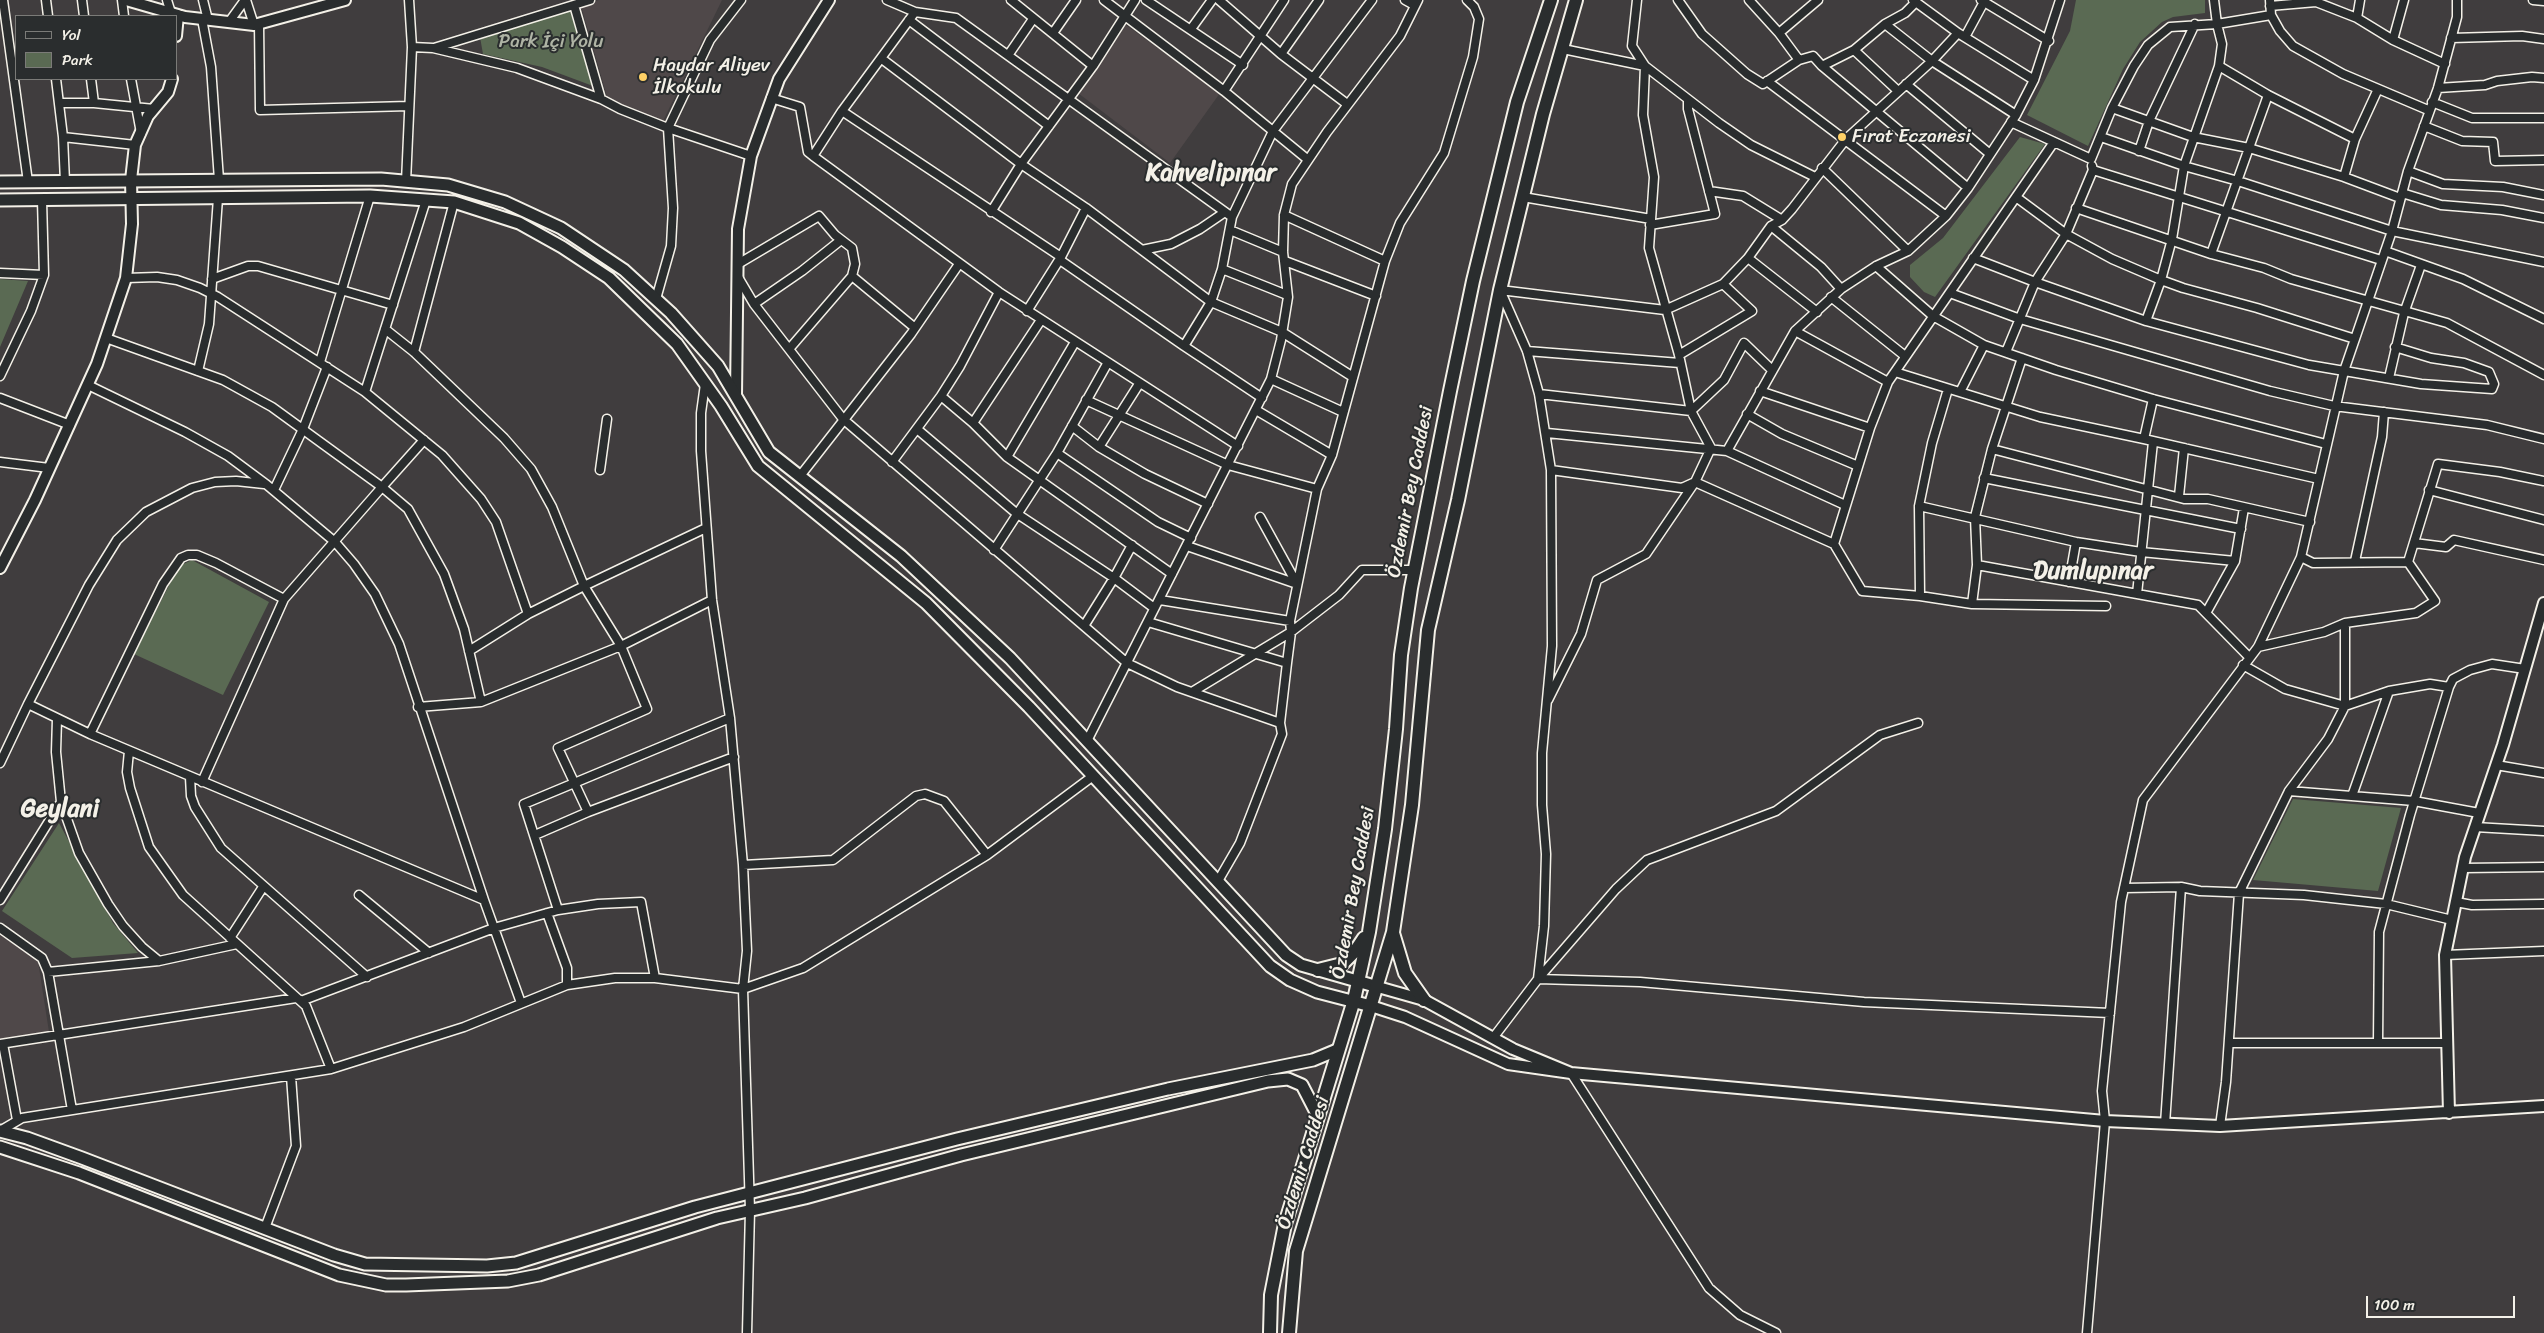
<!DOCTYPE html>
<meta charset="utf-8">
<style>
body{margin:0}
#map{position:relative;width:2544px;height:1333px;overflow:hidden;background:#403d3e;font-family:Sriracha,sans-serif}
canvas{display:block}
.legend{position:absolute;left:15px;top:15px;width:162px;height:65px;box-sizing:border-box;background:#2a2d2e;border:1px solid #7b7b78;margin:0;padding:6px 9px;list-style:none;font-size:15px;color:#f4f1e8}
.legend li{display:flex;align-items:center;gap:10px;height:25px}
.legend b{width:25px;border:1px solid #7b7b78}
.scale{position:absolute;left:2366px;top:1296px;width:149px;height:22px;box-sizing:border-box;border:2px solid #f4f1e8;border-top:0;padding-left:6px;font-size:15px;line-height:18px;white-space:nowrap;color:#f4f1e8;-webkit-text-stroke:4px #2a2d2e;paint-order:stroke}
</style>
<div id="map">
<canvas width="2544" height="1333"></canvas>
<ul class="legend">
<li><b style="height:6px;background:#2a2d2e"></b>Yol</li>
<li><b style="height:14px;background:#5a6a53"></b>Park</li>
</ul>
<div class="scale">100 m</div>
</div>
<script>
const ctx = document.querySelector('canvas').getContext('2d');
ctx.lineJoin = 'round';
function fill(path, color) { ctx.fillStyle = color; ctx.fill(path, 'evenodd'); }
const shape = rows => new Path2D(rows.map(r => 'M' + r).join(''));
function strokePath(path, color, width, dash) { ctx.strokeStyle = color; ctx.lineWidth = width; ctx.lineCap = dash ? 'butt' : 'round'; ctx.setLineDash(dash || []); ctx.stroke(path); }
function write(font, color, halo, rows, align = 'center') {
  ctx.font = font + ' Sriracha,sans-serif'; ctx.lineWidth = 4; ctx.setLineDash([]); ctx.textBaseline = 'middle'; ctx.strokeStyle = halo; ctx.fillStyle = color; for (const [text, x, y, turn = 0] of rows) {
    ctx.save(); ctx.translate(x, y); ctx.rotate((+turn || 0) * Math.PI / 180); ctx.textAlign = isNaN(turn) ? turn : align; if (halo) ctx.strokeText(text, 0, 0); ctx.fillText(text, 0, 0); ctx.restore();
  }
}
fill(shape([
 [599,0,722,0,663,121,608,100,581,6],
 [1126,25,1220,93,1170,163,1078,93],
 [0,935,38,961,49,1032,0,1040]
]), '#4f4849');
fill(shape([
 [2076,0,2205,0,2205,13,2173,17,2162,22,2140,42,2123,69,2088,146,2027,115,2070,31],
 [569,8,593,86,542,67,483,54,480,37],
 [2020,137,2045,144,1935,297,1924,292,1910,277,1910,265,1943,238],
 [0,279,28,281,0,347],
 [192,560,269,602,223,695,134,654,179,566],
 [2293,799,2401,808,2378,891,2253,880],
 [59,823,113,923,138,953,72,958,2,911]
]), '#5a6a53');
const minor = shape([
 [3,0,28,182],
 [46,0,48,16],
 [82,0,84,16],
 [122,0,124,16],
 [167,0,171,13],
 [203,0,208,20],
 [246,0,254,25],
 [887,0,915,12,956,18,1232,217],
 [1011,0,1093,66],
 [1104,0,1224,91,1307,159],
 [1146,0,1243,65],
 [1219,0,1281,54,1347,104],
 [1405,0,1414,5],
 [1637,0,1632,46,1645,66,1643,115,1654,177,1649,248,1679,355,1691,411,1711,448],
 [1678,0,1702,34,1747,74,1763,84,1799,60,1813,56,1822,66,1854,50,1885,24,1905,13,1916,2],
 [1749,0,1779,33,1799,60],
 [1913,0,1958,33,2034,80],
 [1981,0,2049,41],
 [2270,0,2271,15,2280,31,2293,46,2343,74,2428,110],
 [2533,0,2544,1],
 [574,5,601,99],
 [2270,6,2316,2,2357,18,2393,40,2445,64],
 [915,12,842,111,1061,257],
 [2357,18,2360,0],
 [202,19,211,67,219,180],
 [909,20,1049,126],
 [229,22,245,0],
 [259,23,260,110,409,106],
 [1885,24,1932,61,2016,115],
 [1191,29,1212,0],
 [1053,33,1076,0],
 [1779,33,1818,0],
 [1965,37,1985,0],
 [2451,38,2522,36,2544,39],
 [2393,40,2404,0],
 [412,47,433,48,517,68,601,99,620,109,668,128,751,156],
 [434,48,590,0],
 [1563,49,1645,66,1719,123,1751,145,1815,177],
 [1854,50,1898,91],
 [1009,54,1033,19],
 [1281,54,1319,0],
 [882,59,1021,164,991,212],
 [1822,66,1968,188],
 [2219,66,2268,95,2355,139,2378,89],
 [56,79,63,137,65,182],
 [91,79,94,103],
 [131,79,141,133],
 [1767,81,1946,216],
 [1906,84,1990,154],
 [2438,88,2485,85,2497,81,2532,77,2544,78],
 [1224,91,1284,0],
 [771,98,800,107,808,152,813,156,999,292,1238,446],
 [2432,102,2472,118,2544,118],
 [59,103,94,103,154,109],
 [2112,108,2193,137,2249,148,2344,177,2400,198],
 [2011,122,2091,159,2112,108,2134,66,2148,45,2170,27,2217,24,2271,15],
 [2424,126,2462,141,2493,142,2495,161,2544,160],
 [63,137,135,145],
 [2101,137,2184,166,2238,181,2392,231,2544,262],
 [2139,151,2149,121,2195,24],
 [813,156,842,111],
 [1822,168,1908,251],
 [2093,170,2381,260],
 [2408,171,2443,184,2503,187,2544,195],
 [2344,177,2355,139],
 [406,182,412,47,409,0],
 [1709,191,1743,196,1782,220],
 [2402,193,2441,205,2502,210,2544,218],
 [1523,197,1651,219],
 [2016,197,2066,234,2112,259,2161,280,2183,288,2257,308,2355,339],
 [426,200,365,392,442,455,481,499,496,522,528,614,584,586,621,646,647,709,558,748,588,812],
 [1086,208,1211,302,1282,332,1353,377],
 [2076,208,2211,254,2264,268,2291,279,2447,323,2544,375],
 [1284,215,1385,261],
 [1650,225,1715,214,1688,109,1688,100],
 [1771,226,1821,267,1841,289],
 [1230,230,1283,252],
 [1142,250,1171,244,1200,229,1225,212],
 [2385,251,2463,279,2544,319],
 [2211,254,2268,95],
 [1748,258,1817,312],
 [1973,258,2035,282,2146,321,2309,365,2421,384,2492,389,2494,384,2489,372,2464,363,2431,358,2395,347],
 [1060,260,1184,346],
 [1285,261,1376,296],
 [738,264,819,216,835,235,852,248,855,264,852,276,790,348],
 [1876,266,1933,316,1984,345,2056,370,2153,399,2326,444],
 [1222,269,1287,295],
 [0,273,44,275],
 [852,276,915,328],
 [738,277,754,304,843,419,1127,663,1177,687,1280,723,1282,734,1240,843,1218,881],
 [126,278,157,277,177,280,200,288,218,297,365,392],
 [212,279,248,266,258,266,393,305],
 [1500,290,1665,310,1723,284,1748,258,1771,226,1782,220,1792,209,1846,139,1932,61,1958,33],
 [1501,292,1527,351,1539,394,1551,470,1552,646,1542,753,1542,805,1546,854,1544,926,1538,979,1640,982,1864,1002,2110,1013],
 [1950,293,2020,319,2270,391,2334,406,2487,425,2544,439],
 [1831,297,1905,356],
 [656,299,671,246,673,208,668,128,710,40,741,0],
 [754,304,802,271,841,240],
 [1027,311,1061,257,1086,208,1021,164,1093,66,1135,0],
 [2146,321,2161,280,2172,239,2184,166,2219,66,2222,44,2217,24,2214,0],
 [385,329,414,352,504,438,531,469,552,507,584,586,706,528],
 [1795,331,1888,382],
 [106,338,223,380,272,407,382,487,284,599,202,782],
 [1527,351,1680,363],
 [414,352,454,202],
 [2006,352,2035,282,2066,234,2093,170,2092,166],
 [1679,355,1752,311,1723,284],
 [2022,358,1992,449,1975,517,1977,565,2198,605,2249,657],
 [320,362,370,196],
 [198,371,209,324,218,198],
 [1895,372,2040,417,2144,439,2319,479],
 [0,376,31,311,44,275,42,200],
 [2389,378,2404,313,2421,265],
 [1271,379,1343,412],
 [88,385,185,432,228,456,267,485,335,542,354,564,375,594,399,644,484,900],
 [1760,391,1870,428],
 [1960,392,1984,345],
 [1539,394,1691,411,1724,380,1744,343,1772,370],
 [941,396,973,423,1007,457,1172,574],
 [0,398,70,425],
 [1262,398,1184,346,1211,302,1222,269,1232,217,1273,131,1372,0],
 [1086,400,1228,465,1317,489],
 [1256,410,1332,455],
 [1747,414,1782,434,1858,466],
 [973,423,1041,320],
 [1072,426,1099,447,1145,474,1208,504],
 [917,429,1016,513,1114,578,1154,608],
 [1547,433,1727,451,1845,505],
 [2144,439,2153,399],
 [424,440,382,487,408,509,444,574,464,629,481,702],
 [1099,447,1139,384],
 [1711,448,1695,482,1834,544,1870,428,1888,382,2054,142],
 [1992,449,2184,499,2208,499,2310,522],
 [1727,451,1795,331,1841,289,1876,266,1908,251,1946,216,1968,188,2016,115,2034,80,2060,0],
 [1057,453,1158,522,1191,538],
 [1007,457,1075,342],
 [0,462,49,468],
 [892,462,941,396,960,366,999,292],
 [600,470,607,419],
 [1551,470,1682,488,1693,483],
 [800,476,911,334,959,264],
 [1984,478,2241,529],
 [274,490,303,429,327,367],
 [2429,490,2544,520],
 [2179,496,2184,448],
 [1919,506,2076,542,2141,552,2235,561],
 [1260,517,1297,584],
 [2414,543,2446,547,2454,540,2544,560],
 [1834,544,1862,591,1920,596,1972,604,1977,565],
 [1187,546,1297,584],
 [994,550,1057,453,1107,364],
 [2301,557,2313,563,2408,562],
 [2355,561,2382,437,2384,412],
 [2408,562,2438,464,2500,472,2544,481],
 [2069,582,2076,542],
 [2137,594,2153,442],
 [1920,596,1919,506,1932,443,1948,389],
 [1160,600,1290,621],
 [1972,604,2106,606],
 [2206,613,2235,561,2244,508],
 [1148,622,1287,663,1280,723],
 [1084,626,1114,578,1132,545],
 [2258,647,2324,632,2345,623,2416,613,2435,601,2408,562],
 [469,651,528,614],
 [1287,663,1291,632,1290,621,1317,489,1332,455,1385,261,1400,223,1444,153,1473,57,1479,19,1474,7,1467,0],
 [2243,665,2285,689,2345,706,2389,691,2430,684,2449,687,2453,679,2470,670,2492,664,2525,669],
 [1192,692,1291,632,1339,595,1362,570,1414,570],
 [1548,700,1581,634,1597,580,1646,554,1695,482],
 [28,704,90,734,484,900,521,1003],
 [418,707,481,702,621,646,712,600],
 [57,719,56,752,61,802,79,853,108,904,123,926,142,947,159,961],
 [90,734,163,584,181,558,188,555,197,555,216,563,284,599],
 [1087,741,1271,379,1281,340,1288,297,1283,252,1284,215,1292,184,1327,132,1400,36,1418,0],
 [129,751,127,772,130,788,149,847,183,895,306,1006,331,1069],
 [0,763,28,704,89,585,117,540,146,512,192,488,215,482,236,481,264,484],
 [2496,765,2544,773],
 [190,777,191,796,195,807,221,848,367,977],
 [2289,791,2328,739,2345,706,2345,623],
 [2352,796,2389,691],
 [2475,827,2544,831],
 [535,835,588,812,734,757],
 [743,865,833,860,916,796,925,794,944,801,987,855],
 [2463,868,2544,867],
 [2124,888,2181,887,2200,891,2304,895,2386,904,2452,920],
 [359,895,429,953],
 [0,900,61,802],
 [2456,902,2472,905,2544,904],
 [558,910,524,804,730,718],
 [547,913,567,968,567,985],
 [0,928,42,958,48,972,159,961,237,944],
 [230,938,263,887],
 [2445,955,2544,951],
 [48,972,72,1110],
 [301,1001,494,928,558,910,598,904,641,902,655,978],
 [1493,1038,1538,979,1616,889,1647,860,1776,811,1880,735,1918,723],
 [2229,1043,2447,1043],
 [2378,1043,2379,932,2410,815,2449,687],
 [0,1044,296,998],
 [3,1044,17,1120],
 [1571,1073,1709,1288,1740,1315,1776,1333],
 [2165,1124,2181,887],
 [2220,1126,2226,1082,2239,893,2289,791,2414,801,2479,813],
 [0,1131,22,1118,331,1069,464,1027,567,985,615,978,655,978,743,989,747,951,743,865,730,718,712,600,701,451,701,413,705,384],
 [265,1228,296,1146,291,1076],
 [747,1333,750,1210,743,989,803,968,987,855,1093,776],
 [2087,1333,2105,1121,2102,1091,2121,902,2143,800,2258,647,2301,557,2344,371,2392,231,2408,171,2438,88,2457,17,2457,0]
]);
const tertiary = shape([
 [126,0,185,17,254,25,345,0],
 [176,36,178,15],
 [736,395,738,229,751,156,779,79,829,0],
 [0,568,35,500,97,364,126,278,132,224,131,180,135,145,148,116,168,92,172,79],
 [1371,1006,1405,1017,1508,1064,1571,1073,1513,1049,1424,1000,1378,987],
 [1571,1073,2105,1121,2220,1126,2544,1106],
 [2449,1113,2445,955,2465,857,2503,745,2544,603]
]);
const secondary = shape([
 [0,182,381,179,448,185,505,202,561,228,624,270,671,313,718,366,769,452,901,556,1010,658,1286,955,1301,965,1378,987],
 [0,200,370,196,454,202,519,223,562,247,609,278,677,344,721,406,758,466,926,603,1029,707,1270,966,1290,980,1317,992,1371,1006],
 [0,1131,27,1138,82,1158,334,1255,365,1264,487,1266,516,1263,695,1207,957,1139,1168,1089,1313,1060,1337,1050],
 [0,1147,79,1173,339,1275,386,1285,406,1285,508,1281,539,1275,717,1218,805,1198,961,1155,1268,1081,1288,1079,1302,1085,1317,1114]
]);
const primary = shape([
 [1393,933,1405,973,1424,1000],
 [1318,970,1342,964,1356,950,1364,938],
 [1270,1333,1271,1295,1285,1224,1354,1000,1369,932,1385,829,1396,729,1401,655,1411,588,1450,391,1473,281,1517,102,1551,0],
 [1289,1333,1296,1251,1393,932,1412,805,1428,630,1458,500,1500,290,1543,114,1576,0]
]);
strokePath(minor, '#f4f1e8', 11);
strokePath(tertiary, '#f4f1e8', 14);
strokePath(secondary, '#f4f1e8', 15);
strokePath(primary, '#f4f1e8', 16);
strokePath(minor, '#2a2d2e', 8);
strokePath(tertiary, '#2a2d2e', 10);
strokePath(secondary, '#2a2d2e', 11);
strokePath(primary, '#2a2d2e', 12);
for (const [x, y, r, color] of [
 [643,77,5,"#ffd166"],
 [1842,137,5,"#ffd166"]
]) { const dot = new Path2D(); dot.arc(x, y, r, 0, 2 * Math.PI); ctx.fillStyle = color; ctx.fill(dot); strokePath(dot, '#2a2d2e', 2); }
write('19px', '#afb4a5', '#2a2d2e', [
 ["Park İçi Yolu",551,42]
]);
write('19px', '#f4f1e8', '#2a2d2e', [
 ["Haydar Aliyev",653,66],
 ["İlkokulu",653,88],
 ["Fırat Eczanesi",1852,137]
], 'left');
write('19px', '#f4f1e8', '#2a2d2e', [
 ["Özdemir Bey Caddesi",1411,492,-79],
 ["Özdemir Bey Caddesi",1354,893,-80],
 ["Özdemir Caddesi",1304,1163,-73]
]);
write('bold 24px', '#f4f1e8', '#2a2d2e', [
 ["Kahvelipınar",1211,174],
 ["Dumlupınar",2093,572],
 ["Geylani",60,810]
]);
</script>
